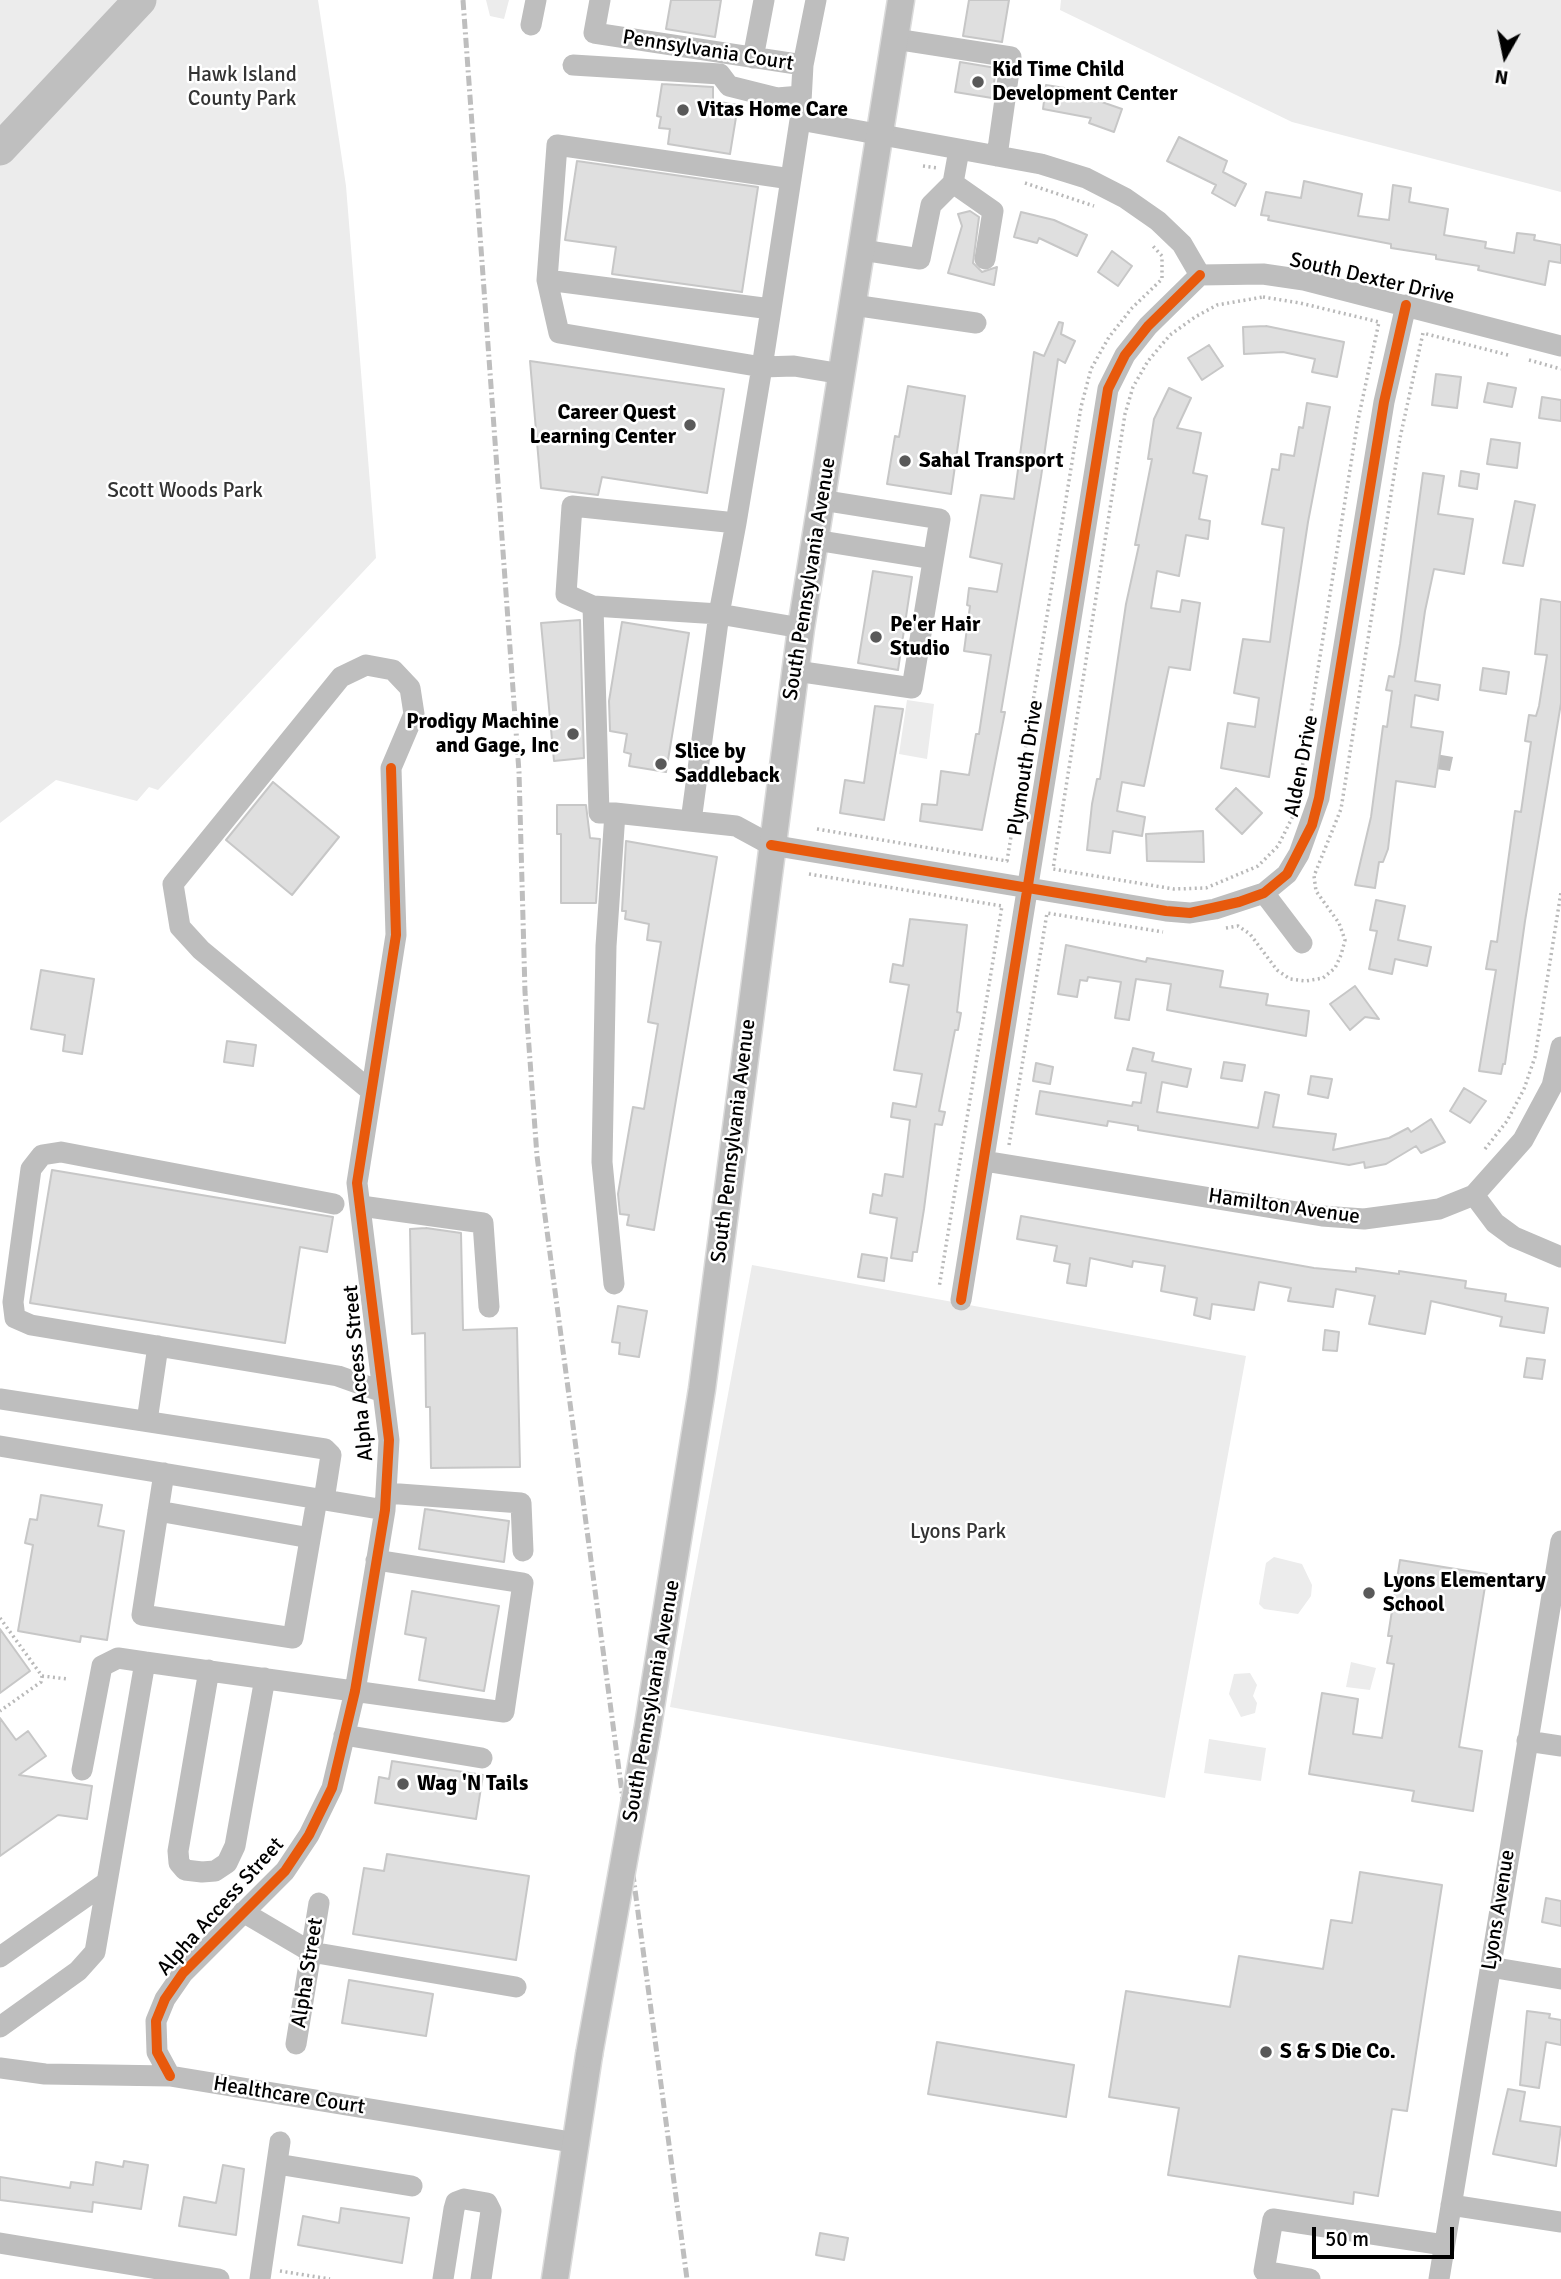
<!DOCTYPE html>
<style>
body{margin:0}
#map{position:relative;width:1561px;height:2279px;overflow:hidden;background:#fff;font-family:Signika,sans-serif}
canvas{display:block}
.north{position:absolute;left:1470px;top:21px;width:70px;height:70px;-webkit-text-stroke:5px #fff;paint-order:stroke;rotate:189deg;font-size:19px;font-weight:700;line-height:28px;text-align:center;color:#000}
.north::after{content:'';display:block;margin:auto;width:24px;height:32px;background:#000;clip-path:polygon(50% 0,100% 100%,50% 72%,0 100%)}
.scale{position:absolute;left:1312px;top:2227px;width:142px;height:32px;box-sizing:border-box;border:4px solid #000;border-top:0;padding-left:9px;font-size:21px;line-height:24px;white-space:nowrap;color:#000;-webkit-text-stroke:5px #fff;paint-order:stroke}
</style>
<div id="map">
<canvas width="1561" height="2279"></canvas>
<div class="north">N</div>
<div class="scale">50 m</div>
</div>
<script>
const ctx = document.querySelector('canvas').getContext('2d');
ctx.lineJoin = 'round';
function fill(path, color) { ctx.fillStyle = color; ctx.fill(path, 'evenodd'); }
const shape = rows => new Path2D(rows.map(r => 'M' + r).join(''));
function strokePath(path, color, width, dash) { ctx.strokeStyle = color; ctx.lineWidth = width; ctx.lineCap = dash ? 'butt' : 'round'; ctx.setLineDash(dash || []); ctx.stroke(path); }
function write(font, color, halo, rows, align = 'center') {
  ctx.font = font + ' Signika,sans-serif'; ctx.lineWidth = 5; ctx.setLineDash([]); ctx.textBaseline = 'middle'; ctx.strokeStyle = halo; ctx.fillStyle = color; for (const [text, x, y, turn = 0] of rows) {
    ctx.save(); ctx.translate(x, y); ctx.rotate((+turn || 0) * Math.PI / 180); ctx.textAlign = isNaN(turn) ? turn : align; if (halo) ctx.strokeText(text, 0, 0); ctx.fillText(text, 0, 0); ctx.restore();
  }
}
fill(shape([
 [0,0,318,0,346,186,376,558,158,790,149,787,137,801,56,780,0,823],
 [486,0,509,0,504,19,490,16],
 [1061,0,1561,0,1561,192,1292,122,1060,10],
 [907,700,934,704,927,759,899,754],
 [752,1265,1246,1356,1165,1798,670,1707],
 [1274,1557,1302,1564,1312,1585,1311,1596,1298,1614,1264,1609,1259,1604,1266,1563],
 [1351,1662,1376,1668,1370,1690,1346,1687],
 [1250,1673,1257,1685,1253,1696,1257,1703,1255,1713,1241,1717,1229,1694,1234,1674],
 [1209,1739,1266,1748,1261,1781,1204,1773]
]), '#ececec');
fill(shape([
 [1424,752,1453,757,1450,771,1422,767]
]), '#bfbfbf');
strokePath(shape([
 [0,149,140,0]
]), '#bfbfbf', 33);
const building = shape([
 [671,0,721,0,715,37,666,29,671,0],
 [969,0,1009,0,1002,42,963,36,969,0],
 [960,62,996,68,992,98,955,92,960,62],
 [662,84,713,87,713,101,738,105,730,154,668,144,670,129,659,128,661,117,657,116,662,84],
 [1046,85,1089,92,1096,95,1096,100,1122,109,1114,132,1089,123,1091,118,1043,109,1046,85],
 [1179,137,1227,161,1223,172,1246,184,1235,206,1212,193,1216,185,1167,161,1179,137],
 [577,161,758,187,742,292,612,274,616,247,565,240,577,161],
 [1304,181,1362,194,1358,216,1389,220,1393,185,1411,188,1409,202,1448,209,1444,235,1486,242,1485,248,1514,253,1517,233,1535,235,1534,240,1561,245,1561,263,1549,261,1545,285,1478,270,1479,266,1436,259,1436,255,1391,248,1391,244,1268,220,1269,216,1261,215,1266,192,1301,198,1304,181],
 [970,211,979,217,973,263,982,272,997,267,994,285,948,273,962,226,958,214,970,211],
 [1021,212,1054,220,1087,235,1077,256,1039,238,1037,243,1014,237,1021,212],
 [1112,251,1132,266,1118,286,1098,272,1112,251],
 [1059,322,1063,323,1061,334,1075,341,1065,363,1058,359,1041,477,1001,712,1005,712,982,830,920,821,922,804,937,805,941,771,969,775,976,734,979,734,991,655,964,651,970,606,967,605,969,588,997,592,1002,564,970,557,981,495,1014,499,1034,352,1044,356,1059,322],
 [1266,326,1344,342,1337,377,1312,372,1315,359,1283,352,1244,354,1243,327,1266,326],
 [1209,345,1223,366,1202,380,1188,358,1209,345],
 [530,361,724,389,707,493,602,477,598,495,541,488,530,361],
 [1436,374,1461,377,1457,408,1432,405,1436,374],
 [1488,383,1516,388,1512,407,1484,402,1488,383],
 [908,386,965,396,951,494,887,484,895,436,899,437,908,386],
 [1169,388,1191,398,1177,428,1201,433,1193,473,1207,476,1199,519,1210,521,1208,539,1186,535,1179,576,1157,571,1151,608,1180,612,1182,600,1200,603,1190,670,1169,667,1144,786,1122,782,1117,811,1145,817,1142,836,1113,831,1110,853,1087,850,1092,804,1097,779,1100,779,1126,604,1139,545,1135,545,1152,459,1148,459,1154,419,1169,388],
 [1542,397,1561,400,1561,421,1539,418,1542,397],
 [1307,403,1330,407,1308,522,1269,777,1221,768,1228,723,1255,727,1259,698,1234,693,1243,639,1270,642,1284,528,1262,524,1272,469,1279,470,1281,454,1294,456,1299,427,1303,428,1307,403],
 [1491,439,1520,443,1517,468,1487,464,1491,439],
 [1461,471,1479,474,1477,489,1459,486,1461,471],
 [1423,473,1444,476,1438,514,1473,519,1464,574,1434,569,1425,611,1415,681,1440,685,1438,700,1415,695,1411,727,1443,732,1435,787,1396,781,1388,849,1383,862,1379,862,1375,888,1355,885,1371,817,1383,726,1387,727,1392,691,1386,690,1389,676,1394,677,1400,644,1423,473],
 [1515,501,1535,505,1523,566,1503,563,1515,501],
 [873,571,912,577,898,670,858,663,873,571],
 [1541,599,1561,602,1561,703,1525,921,1505,1064,1503,1064,1501,1074,1479,1071,1496,970,1486,969,1491,941,1497,942,1515,811,1521,812,1531,742,1525,741,1529,715,1536,716,1539,706,1547,655,1535,654,1541,599],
 [580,620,584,758,554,761,541,623,580,620],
 [622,622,689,633,666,772,629,766,631,754,624,752,627,734,610,731,609,701,622,622],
 [1483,668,1509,672,1506,694,1480,690,1483,668],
 [875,706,903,709,884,820,840,813,845,780,864,783,875,706],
 [273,782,339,837,292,895,226,840,273,782],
 [1236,788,1262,813,1242,834,1216,809,1236,788],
 [557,805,586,805,590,838,600,839,596,903,561,903,561,834,557,834,557,805],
 [1203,831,1204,862,1147,861,1146,834,1203,831],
 [626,841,717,857,654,1230,627,1225,629,1215,620,1214,618,1194,633,1107,644,1109,658,1024,648,1022,661,942,647,940,649,924,625,919,626,911,622,911,626,841],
 [1376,900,1405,906,1398,940,1431,947,1427,966,1395,959,1392,974,1369,969,1377,931,1370,930,1376,900],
 [910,919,967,925,957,1012,961,1013,958,1030,955,1030,939,1111,945,1112,942,1125,935,1124,924,1209,917,1252,913,1252,912,1261,891,1258,897,1218,870,1213,873,1194,882,1196,885,1174,903,1177,910,1120,891,1117,893,1103,916,1107,922,1074,894,1070,909,985,890,982,893,964,903,966,910,919],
 [1066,945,1146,962,1147,958,1223,971,1220,987,1268,994,1266,1005,1309,1011,1306,1036,1167,1010,1171,984,1136,979,1129,1020,1115,1018,1121,982,1088,977,1087,981,1080,980,1077,997,1058,994,1066,945],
 [41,970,94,979,82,1054,63,1051,65,1035,31,1029,41,970],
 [1355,986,1379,1019,1365,1017,1350,1030,1330,1004,1355,986],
 [227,1041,256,1045,253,1066,224,1062,227,1041],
 [1133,1048,1154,1053,1152,1061,1191,1069,1187,1087,1162,1082,1157,1112,1258,1128,1265,1092,1279,1095,1273,1127,1336,1134,1333,1150,1389,1138,1408,1128,1411,1132,1431,1119,1445,1142,1421,1153,1416,1146,1386,1164,1365,1168,1364,1162,1349,1165,1138,1130,1138,1126,1108,1121,1107,1126,1036,1114,1040,1091,1132,1106,1133,1102,1141,1103,1146,1073,1127,1070,1133,1048],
 [1224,1062,1245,1065,1242,1081,1221,1078,1224,1062],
 [1036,1063,1053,1067,1050,1084,1033,1081,1036,1063],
 [1311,1076,1332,1079,1328,1098,1308,1094,1311,1076],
 [1464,1088,1486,1101,1470,1123,1450,1111,1464,1088],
 [52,1170,333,1217,327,1252,300,1247,285,1343,30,1303,52,1170],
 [1021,1216,1314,1268,1356,1272,1356,1268,1399,1274,1399,1271,1466,1281,1465,1288,1506,1294,1505,1301,1548,1308,1544,1333,1500,1326,1502,1317,1431,1301,1425,1334,1369,1324,1375,1296,1336,1289,1333,1307,1288,1301,1291,1288,1259,1282,1254,1310,1212,1304,1210,1319,1194,1315,1197,1298,1161,1291,1165,1266,1133,1261,1132,1267,1090,1258,1086,1286,1067,1283,1070,1264,1054,1261,1057,1246,1017,1239,1021,1216],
 [426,1228,461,1233,463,1330,517,1328,520,1467,431,1468,430,1407,426,1407,425,1333,412,1334,410,1229,426,1228],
 [862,1254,887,1258,884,1281,858,1277,862,1254],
 [618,1306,647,1311,639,1357,619,1354,620,1343,612,1342,618,1306],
 [1325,1330,1339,1332,1337,1351,1323,1350,1325,1330],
 [1527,1358,1545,1360,1542,1379,1524,1377,1527,1358],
 [41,1495,102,1505,98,1526,124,1531,107,1640,81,1636,80,1642,18,1631,33,1545,25,1543,30,1519,37,1520,41,1495],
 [425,1509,509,1521,504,1562,419,1549,425,1509],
 [1400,1560,1487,1574,1459,1747,1482,1751,1473,1811,1412,1801,1414,1791,1309,1774,1322,1693,1358,1699,1353,1734,1382,1738,1394,1664,1387,1663,1392,1636,1388,1636,1400,1560],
 [412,1591,499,1606,484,1691,419,1680,426,1638,405,1634,412,1591],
 [0,1629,30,1671,0,1693,0,1629],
 [0,1718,16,1740,28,1731,46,1756,19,1775,92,1786,87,1819,58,1815,0,1856,0,1718],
 [392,1761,483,1775,476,1819,375,1803,379,1777,389,1779,392,1761],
 [387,1854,529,1876,516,1960,353,1934,364,1868,384,1871,387,1854],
 [1360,1872,1442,1885,1407,2111,1392,2109,1378,2196,1354,2192,1353,2204,1168,2175,1179,2108,1109,2097,1126,1991,1230,2007,1239,1956,1323,1969,1331,1920,1352,1923,1360,1872],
 [1546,1898,1561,1901,1561,1926,1542,1922,1546,1898],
 [349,1980,433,1994,426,2036,342,2023,349,1980],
 [1527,2011,1550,2014,1549,2018,1561,2020,1561,2045,1546,2042,1539,2088,1520,2085,1527,2011],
 [937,2042,1074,2065,1066,2117,928,2094,937,2042],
 [1508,2089,1525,2092,1520,2121,1561,2127,1556,2166,1493,2154,1508,2089],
 [124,2161,148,2165,141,2209,93,2202,92,2212,0,2200,0,2177,70,2188,71,2182,93,2185,96,2162,123,2167,124,2161],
 [223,2165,244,2169,236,2235,179,2226,184,2197,216,2203,223,2165],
 [341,2208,409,2218,402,2263,298,2245,303,2216,339,2223,341,2208],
 [820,2233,848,2238,844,2260,816,2255,820,2233]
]);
fill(building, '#dfdfdf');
strokePath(building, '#c7c7c7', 2);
const major = shape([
 [647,1732,702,1389,801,628,901,0],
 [555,2279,589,2055]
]);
strokePath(major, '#dbdbdb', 29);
strokePath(shape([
 [923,166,938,168],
 [1025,183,1094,206],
 [1263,297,1300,303,1379,322,1358,420,1295,812,1278,846,1258,866,1206,888,1174,889,1053,869,1125,414,1133,387,1148,361,1170,335,1195,317,1217,305,1263,297],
 [1529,360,1561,369],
 [817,829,1007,861,1081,407,1091,369,1109,337,1132,308,1162,279,1162,256,1152,245],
 [809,874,1002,906,939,1288],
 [1226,928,1238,926,1250,934,1277,970,1290,979,1306,981,1323,978,1335,968,1341,955,1345,940,1339,923,1316,891,1314,876,1341,809,1400,438,1423,333,1508,355],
 [1009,1145,1047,913,1163,932],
 [1485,1149,1507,1121,1524,1089,1535,1057,1561,892],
 [0,1618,42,1676,41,1682,0,1711],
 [42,1676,68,1679],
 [280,2271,330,2279]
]), '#b9b9b9', 3.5, [2, 3.5]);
strokePath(shape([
 [600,0,594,33,803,65,800,120,1041,164,1086,178,1125,198,1158,221,1182,244,1200,275,1263,274,1304,280,1561,346],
 [531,25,536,0],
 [895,39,1011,57,997,156],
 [753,58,764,0],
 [573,65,720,74,729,86,777,98,801,96],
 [803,65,816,0],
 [959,150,953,183,993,211,985,259],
 [791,179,557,145,547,280,771,309,800,120],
 [862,250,920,259,931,205,953,183],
 [547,280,559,333,762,367,736,523],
 [853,305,976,323],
 [771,309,762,367,794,366,842,374],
 [815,540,933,559],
 [593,606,566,594,572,506,736,523,719,614,593,606,599,813,615,813],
 [796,671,912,688,940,519,821,500],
 [691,821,719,614,801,628],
 [1264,893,1302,943],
 [984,1161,1322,1216,1364,1219,1439,1209,1474,1195,1523,1140,1552,1086,1561,1047],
 [1474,1195,1495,1223,1514,1237,1561,1257],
 [334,1204,61,1152,42,1155,31,1169,13,1302,15,1318,31,1325,338,1376,383,1392],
 [361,1206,483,1223,489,1307],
 [614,1284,602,1162,606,946,615,813,736,826,771,845,1166,911,1190,913,1215,909,1264,893,1287,874,1299,854,1319,798,1384,402,1406,305],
 [961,1300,1108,389,1125,355,1148,326,1200,275],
 [0,1399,325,1449,331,1455,324,1500],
 [147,1421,158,1346],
 [0,1446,385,1510],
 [164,1473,142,1615,293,1638,317,1499],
 [386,1493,521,1503,523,1551],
 [158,1511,310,1538],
 [209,1670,178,1851,179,1863,185,1870,202,1872,215,1871,227,1863,235,1846,265,1678],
 [344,1735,482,1758],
 [1527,1741,1561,1746],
 [82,1770,102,1666,118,1658,145,1662],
 [243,1912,311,1952,516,1987],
 [0,1957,107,1882],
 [1490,1967,1561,1979],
 [0,2027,78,1971,95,1952,145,1662,504,1712,523,1583,376,1560],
 [296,2044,319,1903],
 [0,2068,45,2074,170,2076,577,2143],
 [170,2076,157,2052,156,2021,165,1999,183,1973,285,1871,309,1835,332,1788,355,1691,385,1510,389,1440,357,1183,396,935,391,768,414,714,410,688,393,670,366,665,341,677,173,884,180,927,201,950,371,1091],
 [277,2164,412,2186],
 [1451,2205,1561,2222],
 [0,2243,219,2279],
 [260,2279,280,2142],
 [443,2279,454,2209,456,2202,464,2199,487,2203,491,2211,481,2279],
 [1310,2279,1264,2271,1273,2219,1444,2245],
 [1439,2279,1561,1541]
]), '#bebebe', 21);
strokePath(major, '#bebebe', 26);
strokePath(shape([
 [463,0,519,772,525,992,537,1156,687,2279]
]), '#bebebe', 5, [10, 3.5, 2, 3.5]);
const majorBridge = shape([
 [589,2055,647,1732]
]);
strokePath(majorBridge, '#dbdbdb', 29, []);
strokePath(majorBridge, '#bebebe', 26);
strokePath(shape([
 [771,845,1166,911,1190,913,1239,902,1264,893,1287,874,1312,825,1319,798,1384,402,1406,305],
 [961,1300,1108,389,1125,355,1148,326,1200,275],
 [170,2076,157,2052,156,2021,165,1999,183,1973,285,1871,309,1835,332,1788,355,1691,385,1510,389,1440,357,1183,396,935,391,768]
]), '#e8590c', 10);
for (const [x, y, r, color] of [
 [978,82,7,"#595959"],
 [683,110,7,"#595959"],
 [690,425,7,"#595959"],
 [905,461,7,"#595959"],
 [876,637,7,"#595959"],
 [573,734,7,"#595959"],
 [661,764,7,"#595959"],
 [1369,1593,7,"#595959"],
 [403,1784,7,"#595959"],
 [1266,2052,7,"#595959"]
]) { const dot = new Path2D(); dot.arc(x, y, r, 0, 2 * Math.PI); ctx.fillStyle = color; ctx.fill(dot); strokePath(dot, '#fff', 2.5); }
write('21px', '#000', '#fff', [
 ["Pennsylvania Court",708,51,9],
 ["South Dexter Drive",1372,279,13],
 ["South Pennsylvania Avenue",810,579,-81],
 ["Alden Drive",1302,766,-79],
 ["Plymouth Drive",1026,768,-81],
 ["South Pennsylvania Avenue",734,1141,-83],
 ["Hamilton Avenue",1284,1207,8],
 ["Alpha Access Street",359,1373,-95],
 ["South Pennsylvania Avenue",652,1701,-80],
 ["Alpha Access Street",221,1907,-48],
 ["Lyons Avenue",1499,1910,-81],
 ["Alpha Street",308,1973,-81],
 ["Healthcare Court",289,2096,9]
]);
write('bold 21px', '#000', '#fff', [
 ["Kid Time Child",992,70],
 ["Development Center",992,94],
 ["Vitas Home Care",697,110],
 ["Career Quest",676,413,"right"],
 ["Learning Center",676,437,"right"],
 ["Sahal Transport",919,461],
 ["Pe'er Hair",890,625],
 ["Studio",890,649],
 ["Prodigy Machine",559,722,"right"],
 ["and Gage, Inc",559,746,"right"],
 ["Slice by",675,752],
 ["Saddleback",675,776],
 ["Lyons Elementary",1383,1581],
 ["School",1383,1605],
 ["Wag 'N Tails",417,1784],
 ["S & S Die Co.",1280,2052]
], 'left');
write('21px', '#333', '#fff', [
 ["Hawk Island",242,75],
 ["County Park",242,99],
 ["Scott Woods Park",185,491],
 ["Lyons Park",958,1532]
]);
</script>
